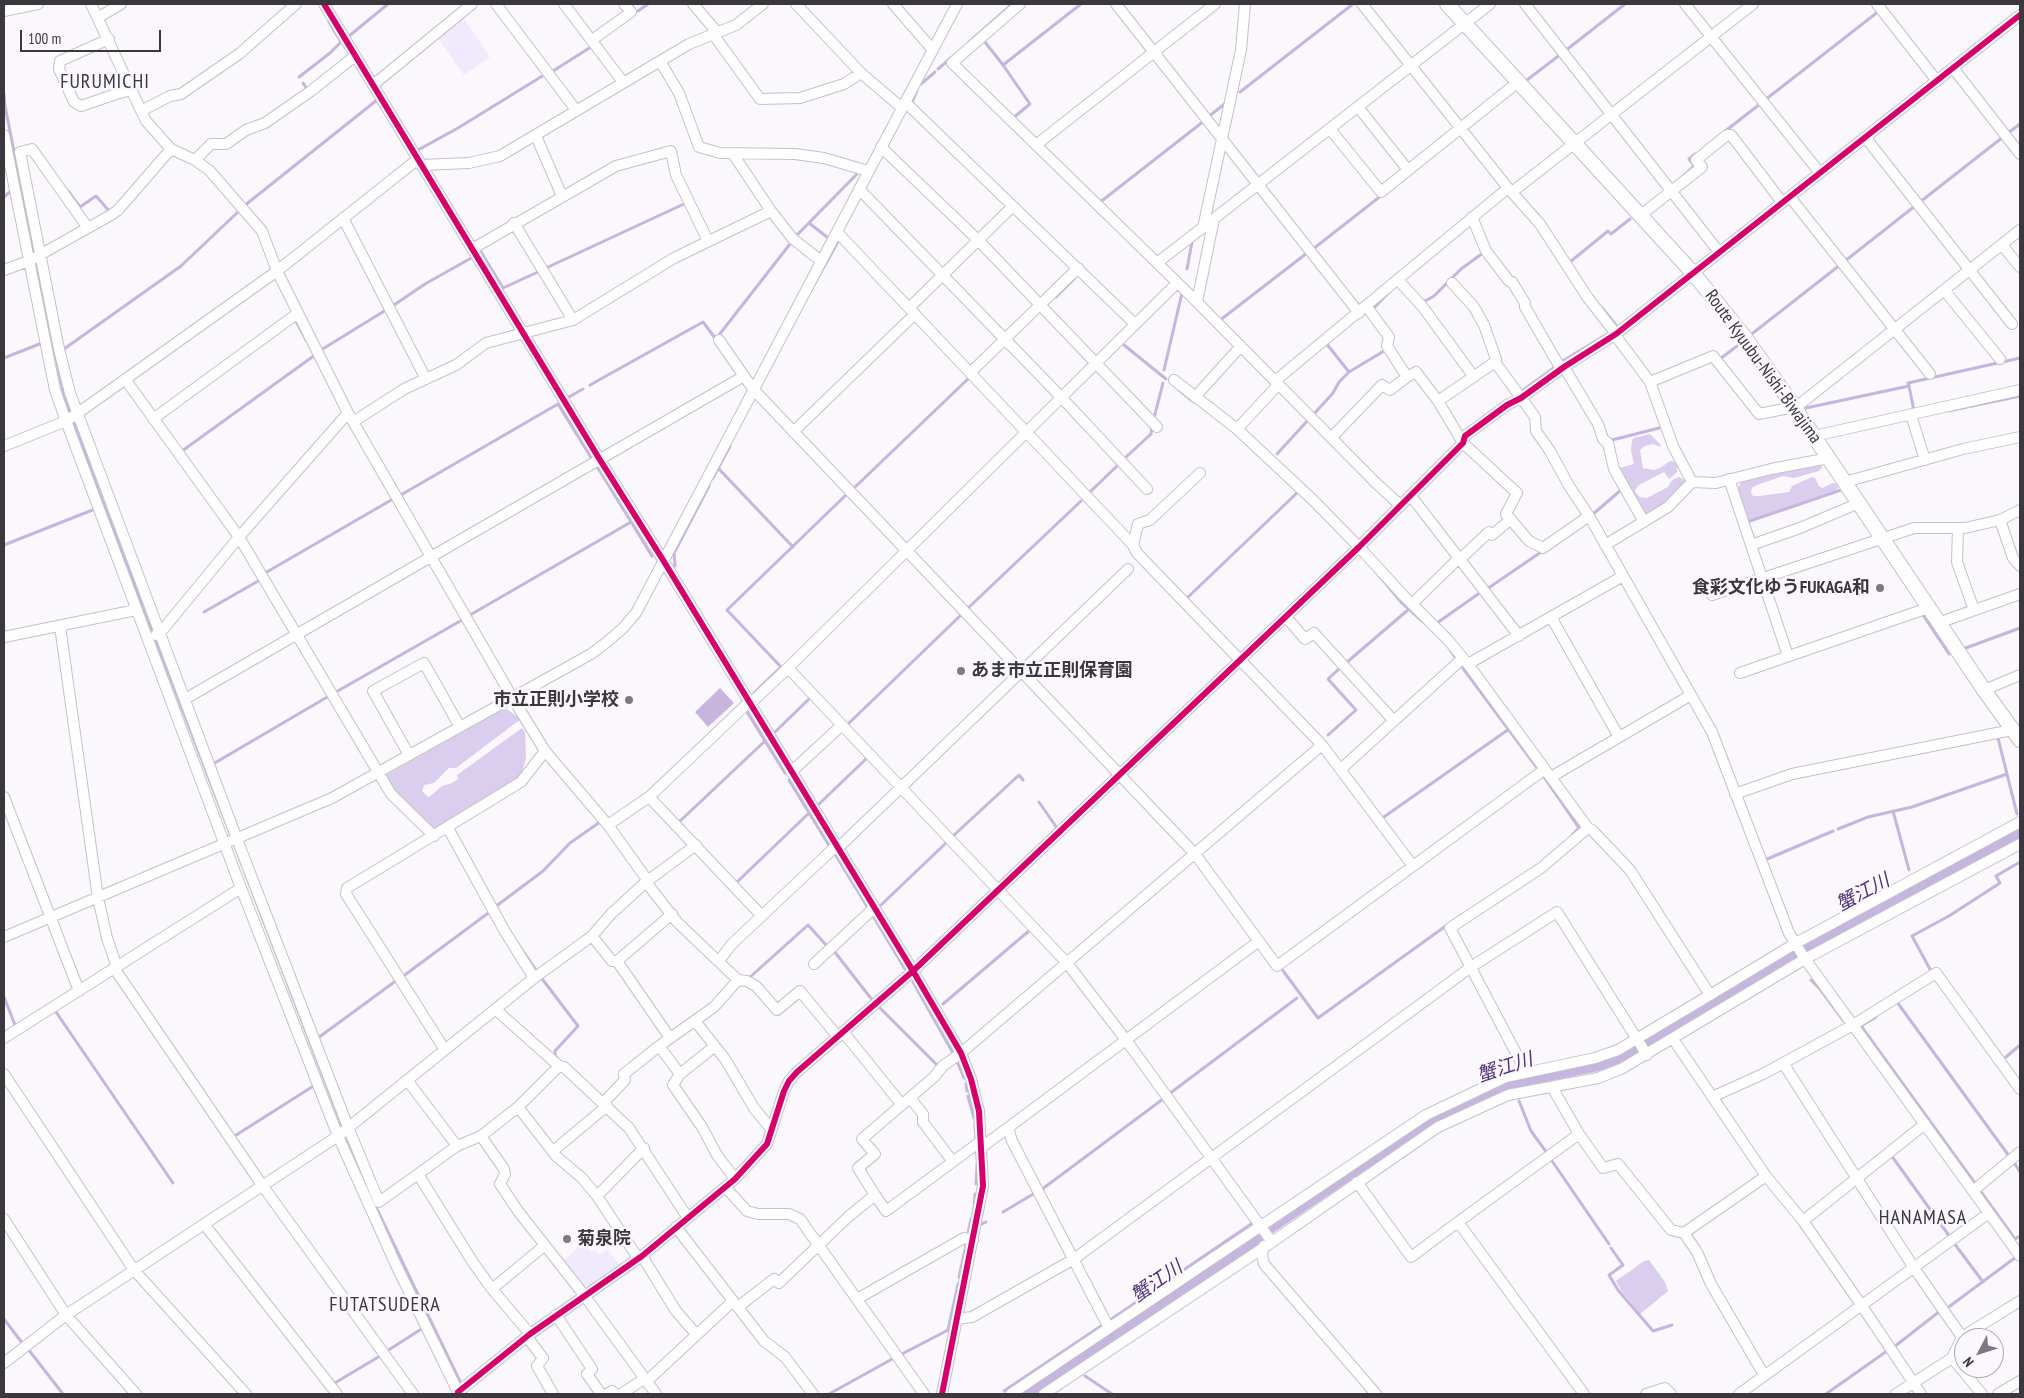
<!DOCTYPE html>
<meta charset="utf-8">
<style>
body{margin:0}
#map{position:relative;width:2024px;height:1398px;overflow:hidden;background:#faf8fd;font-family:"PT Sans Narrow",sans-serif}
canvas{display:block}
.frame{position:absolute;inset:0;border:5px solid #3a383c;pointer-events:none}
.north{position:absolute;left:1954px;top:1328px;width:50px;height:50px;box-sizing:border-box;background:#faf7fe;border:1px solid #adabb0;border-radius:50%;rotate:230deg;font-size:14px;font-weight:700;line-height:20px;text-align:center;color:#3a383c}
.north::after{content:'';display:block;margin:auto;width:18px;height:22px;background:#7d7b80;clip-path:polygon(50% 0,100% 100%,50% 72%,0 100%)}
.scale{position:absolute;left:20px;top:30px;width:141px;height:22px;box-sizing:border-box;border:2px solid #3a383c;border-top:0;padding-left:6px;font-size:15px;line-height:18px;white-space:nowrap;color:#3a383c;-webkit-text-stroke:4px #faf7fe;paint-order:stroke}
</style>
<div id="map">
<canvas width="2024" height="1398"></canvas>
<div class="frame"></div>
<div class="north">N</div>
<div class="scale">100 m</div>
</div>
<script>
const ctx = document.querySelector('canvas').getContext('2d');
ctx.lineJoin = 'round';
function fill(path, color) { ctx.fillStyle = color; ctx.fill(path, 'evenodd'); }
const shape = rows => new Path2D(rows.map(r => 'M' + r).join(''));
function strokePath(path, color, width, dash) { ctx.strokeStyle = color; ctx.lineWidth = width; ctx.lineCap = dash ? 'butt' : 'round'; ctx.setLineDash(dash || []); ctx.stroke(path); }
function write(font, color, halo, rows, align = 'center') {
  ctx.font = font + ' "PT Sans Narrow","Noto Sans JP",sans-serif'; ctx.lineWidth = 5; ctx.setLineDash([]); ctx.textBaseline = 'middle'; ctx.strokeStyle = halo; ctx.fillStyle = color; for (const [text, x, y, turn = 0] of rows) {
    ctx.save(); ctx.translate(x, y); ctx.rotate((+turn || 0) * Math.PI / 180); ctx.textAlign = isNaN(turn) ? turn : align; if (halo) ctx.strokeText(text, 0, 0); ctx.fillText(text, 0, 0); ctx.restore();
  }
}
fill(shape([
 [462,16,490,57,464,75,437,37],
 [583,1243,591,1252,595,1250,599,1255,607,1249,619,1264,585,1288,561,1263]
]), '#f1eafc');
fill(shape([
 [1650,434,1661,445,1661,447,1653,444,1645,446,1640,450,1643,468,1654,470,1660,468,1670,461,1676,462,1678,464,1677,472,1669,479,1664,472,1660,474,1639,485,1635,490,1636,493,1640,497,1647,498,1668,487,1672,480,1679,477,1685,480,1686,483,1671,500,1645,517,1619,468,1634,464,1631,451,1632,440,1634,438],
 [1821,463,1822,468,1819,471,1794,478,1783,476,1757,485,1752,488,1751,492,1753,496,1760,496,1789,492,1792,486,1812,477,1815,478,1819,486,1822,488,1833,483,1837,484,1838,488,1836,490,1747,521,1738,493,1738,488,1743,479],
 [505,708,521,719,456,768,449,768,434,783,424,785,422,791,427,796,429,797,442,786,452,783,458,779,457,775,522,728,525,732,526,758,521,776,434,829,395,791,386,775],
 [1649,1260,1665,1282,1668,1291,1640,1314,1621,1290,1616,1281,1644,1261]
]), '#dbcdee');
fill(shape([
 [720,688,734,703,708,727,695,712],
 [2020,826,2020,839,1805,953,1624,1062,1599,1071,1511,1089,1435,1123,1273,1233,1267,1240,1039,1394,1016,1394,1428,1116,1507,1081,1596,1060,1794,948]
]), '#c6b5de');
strokePath(shape([
 [638,11,648,4],
 [349,36,388,4],
 [969,42,1012,4],
 [985,42,1003,65],
 [1565,51,1625,4],
 [938,69,951,58],
 [553,71,591,47],
 [299,77,330,53,341,42,329,22],
 [1527,80,1561,54],
 [303,83,307,89,305,91],
 [921,84,935,72],
 [1240,92,1353,4],
 [4,94,5,106,46,312],
 [1765,100,1879,11],
 [913,104,912,102,917,91],
 [1208,117,1227,102],
 [1015,120,1013,118,1030,104,1003,65,1081,4],
 [1724,132,1760,104],
 [2008,133,2020,124],
 [418,150,458,128,544,75,543,73],
 [1682,177,1694,166,1689,159,1695,154],
 [68,191,80,207,96,196,110,212],
 [4,197,11,191,12,193],
 [1920,202,2003,137],
 [1099,203,1204,121],
 [244,206,377,100,378,102],
 [809,223,827,237],
 [796,236,857,174],
 [1313,249,1382,195],
 [481,252,503,288,540,271],
 [1845,261,1915,206],
 [1571,264,1570,262,1608,231,1611,234,1630,219],
 [546,268,686,203],
 [1187,269,1192,242],
 [815,283,840,238],
 [1056,297,1075,278],
 [1423,302,1434,296,1461,269,1483,253],
 [394,305,425,284,473,257],
 [1602,308,1616,325],
 [1373,309,1389,292],
 [296,321,306,340],
 [1219,321,1307,253],
 [1753,333,1840,265],
 [719,335,790,244],
 [1326,343,1349,372],
 [1124,345,1166,379],
 [64,349,181,266,239,211],
 [321,350,386,310],
 [55,352,64,396,104,505,343,1128],
 [4,358,42,343],
 [1720,359,1741,343],
 [1561,362,1609,333],
 [1164,370,1182,293,1183,294],
 [590,385,703,322,715,338],
 [1909,386,1908,383,2020,358],
 [1179,390,1194,402],
 [1522,391,1555,367],
 [567,398,583,389],
 [1806,408,1909,386,1914,411],
 [1948,411,2020,396],
 [1313,415,1333,393,1339,382,1349,372,1384,351],
 [1154,418,1163,383],
 [1612,440,1663,427],
 [182,451,315,355],
 [1277,454,1309,419],
 [1125,458,1151,434,1152,428],
 [598,468,652,556],
 [718,468,793,547],
 [713,478,730,446],
 [853,489,970,377],
 [1090,492,1119,464],
 [399,496,558,404,592,459],
 [1592,515,1621,490],
 [1747,522,1841,490],
 [4,545,95,509,94,506],
 [675,566,674,553,709,486],
 [1376,572,1402,603,1423,622],
 [265,573,393,499],
 [1487,589,1544,550],
 [1186,599,1298,492],
 [967,609,1081,501],
 [204,612,260,580,259,578],
 [470,615,631,522],
 [1923,615,1949,654],
 [1437,623,1481,592],
 [1963,649,2020,628],
 [1450,650,1455,657],
 [1346,663,1409,609],
 [1462,667,1538,769],
 [336,692,462,620],
 [754,693,781,667,727,610,848,493],
 [747,712,785,773],
 [847,725,962,614],
 [775,732,810,698],
 [1328,735,1356,710,1328,679,1339,669],
 [1998,738,2017,814],
 [214,766,213,764,329,696],
 [1544,777,1579,828,1572,835],
 [789,780,830,847],
 [1039,802,1057,828],
 [819,804,867,758,865,756],
 [1893,811,1909,870],
 [1381,819,1509,729],
 [679,822,765,741],
 [1838,829,1868,817,1912,807,2007,774],
 [953,836,1019,775,1023,780],
 [835,854,868,908],
 [1765,860,1833,831],
 [735,881,736,883,809,813],
 [881,905,947,842],
 [495,907,543,871,570,843,600,822],
 [873,916,905,969],
 [518,944,536,970],
 [834,951,873,1001],
 [1281,968,1318,1018,1454,920],
 [1931,971,1912,936,1949,916,2000,883,1996,876,2020,862],
 [402,977,491,911],
 [749,978,808,925,827,946],
 [543,980,578,1026,555,1051,555,1056,557,1058],
 [1811,980,1820,989,1846,1024],
 [913,982,953,1053],
 [4,997,15,1025],
 [1897,1002,2009,1156],
 [943,1004,1030,930],
 [879,1007,937,1065],
 [56,1012,173,1183],
 [1876,1017,1861,1026,1974,1182],
 [318,1038,397,980],
 [2006,1057,2020,1045],
 [957,1061,964,1078],
 [966,1084,967,1091],
 [1169,1094,1297,998],
 [968,1096,974,1118],
 [1519,1101,1531,1131,1547,1153],
 [975,1126,976,1141],
 [345,1134,371,1195],
 [233,1137,315,1085],
 [1891,1155,1950,1237],
 [1550,1158,1609,1244],
 [2015,1164,2020,1172],
 [976,1184,977,1165],
 [1041,1190,1163,1099,1165,1102],
 [1981,1192,2015,1239,2020,1236],
 [373,1201,466,1394],
 [974,1208,975,1194],
 [1003,1212,1035,1193],
 [982,1224,986,1222],
 [968,1233,971,1219],
 [1954,1243,1983,1282],
 [1611,1248,1623,1265,1609,1275,1618,1290,1653,1331,1672,1325],
 [959,1277,966,1245],
 [1946,1309,2016,1257],
 [4,1319,23,1344],
 [1110,1320,1254,1222],
 [1894,1347,1940,1311],
 [28,1349,63,1394],
 [387,1351,423,1328],
 [902,1354,948,1330,958,1284],
 [1085,1376,1112,1394],
 [333,1384,380,1356],
 [1004,1391,1101,1326],
 [829,1394,894,1358],
 [1826,1394,1887,1351]
]), '#c6b5de', 3);
const street = shape([
 [91,4,146,121,171,149,195,160,210,171,262,231,277,271,348,413,512,697,545,751,608,825,648,881],
 [324,4,600,460,663,560,913,971,961,1053,971,1079,979,1111,983,1186,942,1394],
 [496,4,576,110],
 [564,4,623,82],
 [693,4,717,32],
 [796,4,861,73,902,108],
 [893,4,933,50],
 [1020,4,952,63,1189,294,1376,483,1401,506],
 [1116,4,1359,313],
 [1362,4,1508,188],
 [1525,4,1719,252],
 [1685,4,1820,173],
 [1877,4,1937,81],
 [4,11,38,4],
 [99,17,121,4],
 [713,34,760,99,800,98,844,84,861,73],
 [109,39,60,61,59,69,74,102,81,106,116,94,132,90],
 [592,40,631,12,624,4],
 [660,61,679,93,699,147,720,153,795,154,824,158,868,171],
 [1953,68,2020,154],
 [373,85,472,4],
 [905,102,1135,324],
 [1358,107,1408,170],
 [141,111,170,96,181,94,239,54,296,4],
 [1330,129,1381,192,1518,82],
 [4,135,55,390,66,421,241,888,338,1136,396,1265,459,1394],
 [536,136,562,196],
 [1865,137,2012,324],
 [1036,145,1215,4],
 [881,147,978,240,1157,427],
 [733,154,771,211,793,239,821,261],
 [195,160,211,144,226,144,246,130,265,123,311,91,355,56],
 [421,165,469,163,500,156,689,44,736,25,763,4],
 [859,189,1062,398,1147,489],
 [1512,192,1753,4],
 [1790,197,1930,374],
 [1641,215,1702,167,1696,160,1727,135,1731,135,1782,202],
 [1472,217,1486,251,1509,281,1512,282,1525,303,1525,307,1561,369],
 [343,218,426,379],
 [514,223,573,320],
 [88,228,32,149,20,152,59,349,70,393,237,839,348,1127,379,1202,457,1146,481,1136,518,1107,559,1066],
 [1203,228,1241,50,1245,4],
 [837,232,1133,545,1137,553,1322,745,1413,866],
 [2002,245,2020,267],
 [472,249,616,166,671,151,676,175,708,241],
 [1157,263,1490,4],
 [4,270,29,261,111,215,118,210,171,149],
 [1398,280,1422,306,1474,377],
 [1452,283,1474,307,1484,325,1496,359,1495,362],
 [1944,290,2000,359],
 [1197,302,1214,219],
 [1367,307,1389,337,1387,346,1407,377,1416,372,1438,401,1463,443,1517,493,1506,514,1529,541,1543,548,1589,516],
 [909,308,1013,206],
 [1615,335,1650,382,1673,446,1692,482,1716,483,1771,469,1829,458],
 [719,340,753,389,1195,854,1277,966,1545,769],
 [1564,367,1598,424,1603,439,1608,443,1614,469,1644,522],
 [970,373,1078,268],
 [125,379,239,537,391,794,434,836],
 [1174,380,1237,429,1314,501,1359,547,1403,595,1448,640,1468,664,1588,828,1541,868,1450,928,1526,1072],
 [1275,381,1508,188,1540,224,1588,298,1616,334],
 [1650,382,1713,356,1759,414,1794,407],
 [1195,397,1241,346],
 [1438,401,1495,362,1535,417,1536,431,1550,451,1569,486,1589,516,1712,732,1789,933,1805,959,2020,1256],
 [1795,408,2020,230],
 [1911,415,1925,460],
 [153,419,298,313],
 [353,422,404,389,456,365,486,343,573,320,674,258,771,211],
 [1237,429,1278,385],
 [793,432,915,314],
 [1814,436,2020,390],
 [1332,437,1382,385,1390,390,1407,377],
 [4,446,66,421,78,413,277,271,418,159],
 [1729,479,1788,656],
 [1845,482,1963,449,2020,437],
 [1411,496,1519,636],
 [2000,520,2013,558,2020,566],
 [1958,528,1957,562,1974,610],
 [1133,545,1138,524,1150,520,1200,473],
 [1605,545,1668,507,1692,482],
 [1751,545,1800,528,1859,503],
 [1459,560,1489,532,1492,535,1511,519],
 [1712,595,1914,528,1965,528,2000,520,2020,510],
 [1412,604,1458,559],
 [1286,617,1305,639,1314,633,1394,721],
 [1551,617,1619,737],
 [1938,623,2020,594],
 [60,626,98,898,107,938,117,967],
 [156,635,160,633,239,537,348,413],
 [4,637,136,610],
 [1468,664,1623,576],
 [788,668,1067,963,1126,1040,1272,1242],
 [1740,673,1928,608],
 [1984,690,2020,675],
 [185,699,744,376],
 [750,704,788,668,1177,283],
 [409,755,373,691,424,663,460,727],
 [1341,769,1463,658],
 [791,772,842,725],
 [1551,777,1691,695],
 [1735,794,1792,774,2012,730],
 [4,797,79,991],
 [649,797,762,916],
 [608,825,649,797,749,702],
 [448,828,504,930,534,978],
 [838,848,1128,569],
 [592,936,612,961,617,961,672,914],
 [4,937,332,798,591,654,607,642,623,628,636,613,957,4],
 [617,961,670,1038],
 [719,961,731,945,836,846],
 [814,964,874,908],
 [114,968,262,1185,413,1394],
 [738,980,747,981,756,986,777,1010,800,991,838,1037],
 [1710,995,1796,943,2020,822],
 [495,1009,559,1066,564,1067,629,1128,688,1218],
 [695,1021,725,1059,754,1108,771,1129],
 [844,1033,902,1105],
 [4,1038,241,888],
 [1673,1039,1766,1176,1803,1221,1862,1306,1921,1394],
 [659,1046,680,1074,673,1085,702,1127,717,1155,735,1179],
 [445,1050,346,894,347,888,521,782,545,751],
 [1783,1063,1914,1268,1962,1337],
 [4,1074,134,1270,246,1394],
 [680,1074,715,1046],
 [407,1080,457,1146],
 [1552,1087,1579,1134,1603,1168,1618,1164,1671,1230,1684,1233,1766,1176],
 [1712,1097,1763,1074,1853,1025,1936,973,2020,1089],
 [910,1098,923,1114,923,1122,953,1162],
 [604,1102,625,1080,624,1074,659,1046,714,1007,738,980,677,922,646,882],
 [518,1107,557,1157,582,1178,597,1196,638,1258],
 [1008,1128,1012,1141,1109,1328],
 [481,1136,504,1169,505,1174,500,1184,518,1211,584,1295,656,1394],
 [982,1147,1259,941],
 [553,1151,607,1106],
 [418,1174,472,1261,492,1289,530,1334],
 [1357,1182,1411,1257,1458,1222,1584,1394],
 [726,1188,747,1211,758,1214,789,1214,800,1219,924,1394],
 [1973,1191,2020,1152],
 [875,1195,858,1168,875,1154,862,1139,934,1077,943,1066,961,1053,1322,745],
 [597,1196,644,1148],
 [4,1219,66,1315,136,1394],
 [1803,1221,1925,1124],
 [1458,1222,1579,1134],
 [204,1224,337,1394],
 [676,1227,764,1341,785,1357,813,1394],
 [1684,1233,1697,1252,1711,1284,1764,1375],
 [1264,1246,1262,1255,1264,1264,1376,1394],
 [642,1256,676,1311,696,1334],
 [492,1289,544,1246],
 [857,1299,964,1238,973,1240],
 [738,1307,774,1279,779,1283,848,1217,875,1195,886,1211,981,1141],
 [556,1315,592,1369,587,1374,601,1394],
 [957,1319,972,1317,1074,1259,1471,967,1557,912,1647,1055],
 [527,1337,543,1358,537,1366,553,1394],
 [1952,1358,1982,1394],
 [4,1363,66,1315,338,1136,534,978,592,936,611,914,646,882,696,845],
 [647,1381,733,1301],
 [458,1392,530,1334,642,1256,735,1179,767,1144,784,1091,789,1081,797,1072,913,971,1359,547,1463,443,1465,436,1507,405,1521,398,1564,367,1616,334,2020,15],
 [607,1394,612,1391,615,1394],
 [621,1394,644,1379],
 [1011,1394,1426,1115,1506,1077,1595,1058,1618,1050,1710,995,1630,870,1592,830,1588,828],
 [1044,1394,1272,1242,1438,1127,1508,1095,1598,1078,1621,1069,1805,959,2020,844],
 [1646,1394,1665,1388,1671,1394],
 [1739,1394,1989,1213],
 [1896,1394,1952,1358,1962,1337,2020,1301],
 [1998,1394,2020,1381]
]);
const secondary = shape([
 [1447,4,1693,273,1744,336,1795,408,1984,690,2020,740]
]);
strokePath(street, '#c4c2c7', 12);
strokePath(secondary, '#c4c2c7', 16);
strokePath(street, '#fefeff', 10);
strokePath(secondary, '#fefeff', 14);
strokePath(shape([
 [324,4,600,460,663,560,913,971,961,1053,971,1079,979,1111,983,1186,942,1394],
 [458,1392,530,1334,642,1256,735,1179,767,1144,784,1091,789,1081,797,1072,913,971,1359,547,1463,443,1465,436,1507,405,1521,398,1564,367,1616,334,2020,15]
]), '#d6006c', 6);
for (const [x, y, r, color] of [
 [1880,588,5,"#7d7b80"],
 [961,671,5,"#7d7b80"],
 [629,700,5,"#7d7b80"],
 [567,1239,5,"#7d7b80"]
]) { const dot = new Path2D(); dot.arc(x, y, r, 0, 2 * Math.PI); ctx.fillStyle = color; ctx.fill(dot); strokePath(dot, '#faf7fe', 2); }
write('18px', '#3a383c', '#faf7fe', [
 ["Route Kyuubu-Nishi-Biwajima",1763,367,54]
]);
write('bold 18px', '#3a383c', '#faf7fe', [
 ["食彩文化ゆうFUKAGA和",1870,588],
 ["あま市立正則保育園",971,671,"left"],
 ["市立正則小学校",619,700],
 ["菊泉院",577,1239,"left"]
], 'right');
write('italic 19px', '#513175', '#faf7fe', [
 ["蟹江川",1863,893,-28],
 ["蟹江川",1505,1068,-18],
 ["蟹江川",1157,1282,-35]
]);
ctx.letterSpacing = '1px';
write('20px', '#3a383c', '#faf7fe', [
 ["FURUMICHI",105,82],
 ["HANAMASA",1923,1218],
 ["FUTATSUDERA",385,1305]
]);
ctx.letterSpacing = '0px';
</script>
